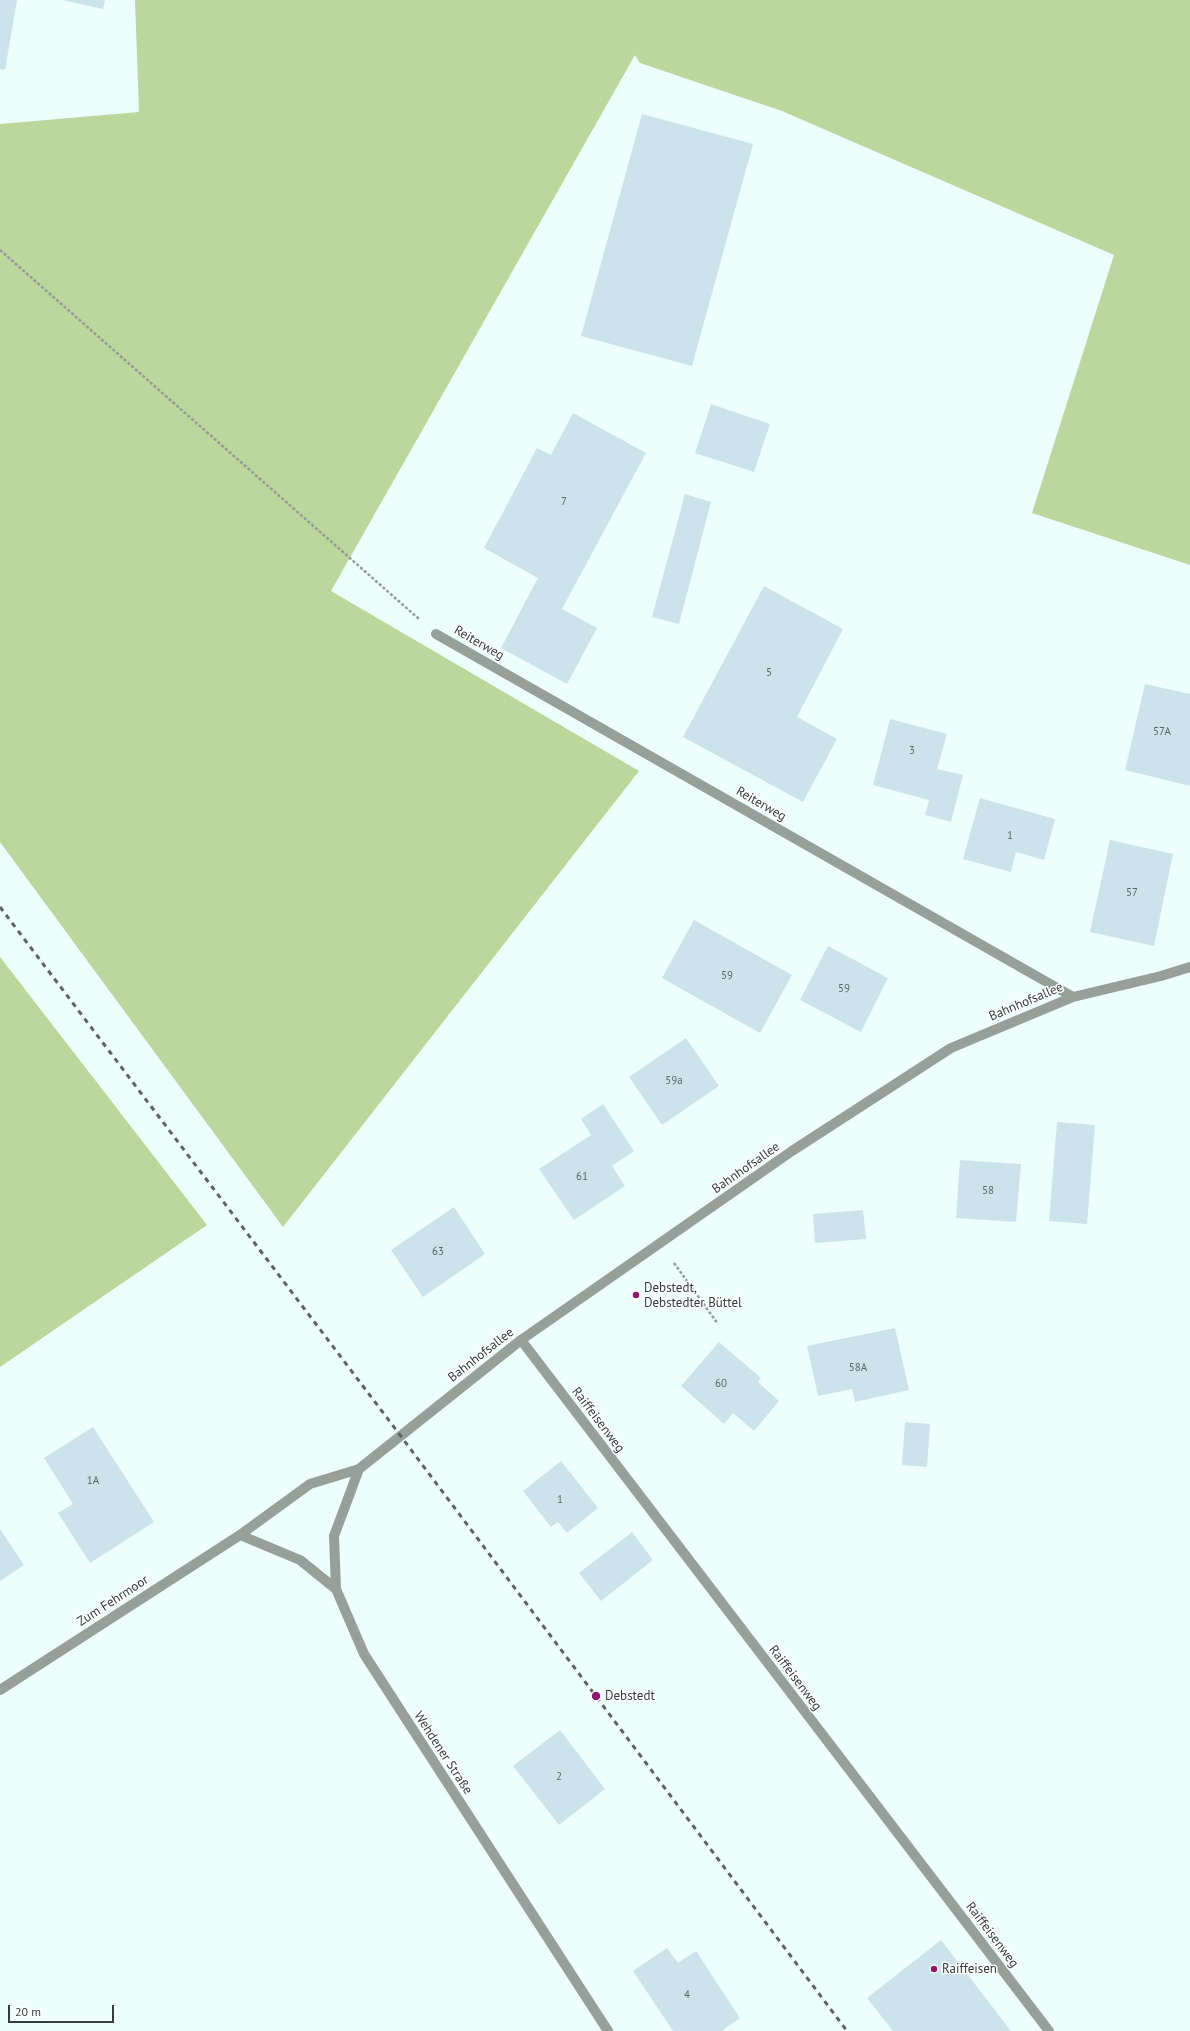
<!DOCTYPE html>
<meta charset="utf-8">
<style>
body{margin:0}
#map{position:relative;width:1190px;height:2031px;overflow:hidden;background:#edfefc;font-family:"PT Sans",sans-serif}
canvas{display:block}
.scale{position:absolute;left:8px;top:2005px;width:106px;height:18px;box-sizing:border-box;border:2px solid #323d3c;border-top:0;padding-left:5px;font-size:12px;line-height:14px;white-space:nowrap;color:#323d3c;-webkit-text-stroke:3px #fff;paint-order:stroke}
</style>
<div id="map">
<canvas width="1190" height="2031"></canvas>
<div class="scale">20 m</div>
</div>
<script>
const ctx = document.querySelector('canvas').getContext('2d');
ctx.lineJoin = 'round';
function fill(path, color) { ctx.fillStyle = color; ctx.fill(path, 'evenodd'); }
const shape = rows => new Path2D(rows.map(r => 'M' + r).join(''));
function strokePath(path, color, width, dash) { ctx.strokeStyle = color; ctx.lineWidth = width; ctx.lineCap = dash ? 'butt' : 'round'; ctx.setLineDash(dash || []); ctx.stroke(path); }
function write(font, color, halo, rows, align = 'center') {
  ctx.font = font + ' "PT Sans",sans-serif'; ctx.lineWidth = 3; ctx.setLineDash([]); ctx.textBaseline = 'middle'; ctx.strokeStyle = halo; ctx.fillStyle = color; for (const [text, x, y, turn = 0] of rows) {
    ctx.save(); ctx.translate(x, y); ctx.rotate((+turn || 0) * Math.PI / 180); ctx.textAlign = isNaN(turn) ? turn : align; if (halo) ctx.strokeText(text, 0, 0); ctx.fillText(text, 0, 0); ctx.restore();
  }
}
fill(shape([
 [135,0,1190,0,1190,565,1032,513,1114,255,782,111,640,63,635,55,331,591,639,771,283,1227,0,842,0,124,139,112],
 [0,957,207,1225,0,1367]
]), '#bcd69c');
fill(shape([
 [0,0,17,0,5,70,0,69],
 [62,0,105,0,103,9],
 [642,114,753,144,692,366,581,336],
 [711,404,770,424,754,472,695,453],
 [573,413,646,453,562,609,597,628,567,684,501,648,538,578,484,548,537,448,551,455],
 [685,494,711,502,679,624,652,617],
 [764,586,843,629,797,717,837,739,803,802,683,737],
 [1145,684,1190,694,1190,786,1125,770],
 [890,719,947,734,937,769,963,775,951,822,925,815,929,800,873,785],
 [980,798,1055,819,1044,860,1016,852,1011,872,963,859],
 [1110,840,1173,854,1154,946,1090,932],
 [694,920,792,975,760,1033,662,978],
 [828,946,888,978,861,1032,800,1000],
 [686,1038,719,1086,662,1125,629,1077],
 [603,1104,634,1151,612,1166,625,1186,574,1220,539,1169,591,1135,581,1119],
 [1057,1122,1095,1125,1087,1224,1049,1221],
 [960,1160,1021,1164,1016,1222,956,1218],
 [454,1207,485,1254,423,1297,391,1250],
 [863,1210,866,1239,815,1243,813,1214],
 [895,1328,909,1390,855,1402,852,1389,818,1396,807,1346],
 [719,1342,761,1378,758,1382,779,1401,754,1431,733,1413,724,1424,681,1386],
 [905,1422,930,1424,927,1467,902,1465],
 [93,1427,154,1522,90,1563,58,1513,73,1504,44,1458],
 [561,1461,598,1508,567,1533,558,1522,551,1527,523,1491],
 [0,1529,24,1565,0,1581],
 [632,1532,653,1560,601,1601,579,1573],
 [560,1730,605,1789,559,1825,513,1766],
 [941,1940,1011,2031,893,2031,867,1998],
 [667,1948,678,1963,696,1951,740,2018,721,2031,673,2031,633,1971]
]), '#cbe4ec');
strokePath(shape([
 [0,250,419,619],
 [674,1263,718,1324]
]), '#8f9d9b', 2.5, [3, 2]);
strokePath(shape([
 [436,634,1073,997],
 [521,1340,1049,2031],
 [359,1469,334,1536,336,1589,364,1654,608,2031],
 [240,1535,300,1560,336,1589],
 [0,1690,240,1535,310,1484,359,1469,521,1340,792,1151,951,1048,1073,997,1161,976,1190,967]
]), '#969f99', 10);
strokePath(shape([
 [0,907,400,1435,847,2031]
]), '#576462', 3, [5, 5]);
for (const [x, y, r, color] of [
 [636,1295,4,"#921571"],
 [596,1696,5,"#921571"],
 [934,1969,4,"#921571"]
]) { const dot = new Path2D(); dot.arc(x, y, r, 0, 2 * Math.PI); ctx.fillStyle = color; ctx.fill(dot); strokePath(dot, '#fff', 1.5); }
write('11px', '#586768', null, [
 ["7",564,502],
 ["5",769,673],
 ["57A",1162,732],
 ["3",912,751],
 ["1",1010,836],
 ["57",1132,893],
 ["59",727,976],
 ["59",844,989],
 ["59a",674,1081],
 ["61",582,1177],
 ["58",988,1191],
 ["63",438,1252],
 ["58A",858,1368],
 ["60",721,1384],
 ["1A",93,1481],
 ["1",560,1500],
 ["2",559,1777],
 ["4",687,1995]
]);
write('13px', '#323d3c', '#fff', [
 ["Reiterweg",479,643,30],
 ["Reiterweg",761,804,30],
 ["Bahnhofsallee",1026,1002,-23],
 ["Bahnhofsallee",746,1168,-35],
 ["Bahnhofsallee",481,1355,-38],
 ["Raiffeisenweg",598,1420,53],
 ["Zum Fehrmoor",113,1601,-33],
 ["Raiffeisenweg",795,1678,53],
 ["Wehdener Straße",443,1753,57],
 ["Raiffeisenweg",992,1935,53]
]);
write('13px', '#323d3c', '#fff', [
 ["Debstedt,",644,1288],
 ["Debstedter Büttel",644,1303],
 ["Debstedt",605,1696],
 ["Raiffeisen",942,1969]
], 'left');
</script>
